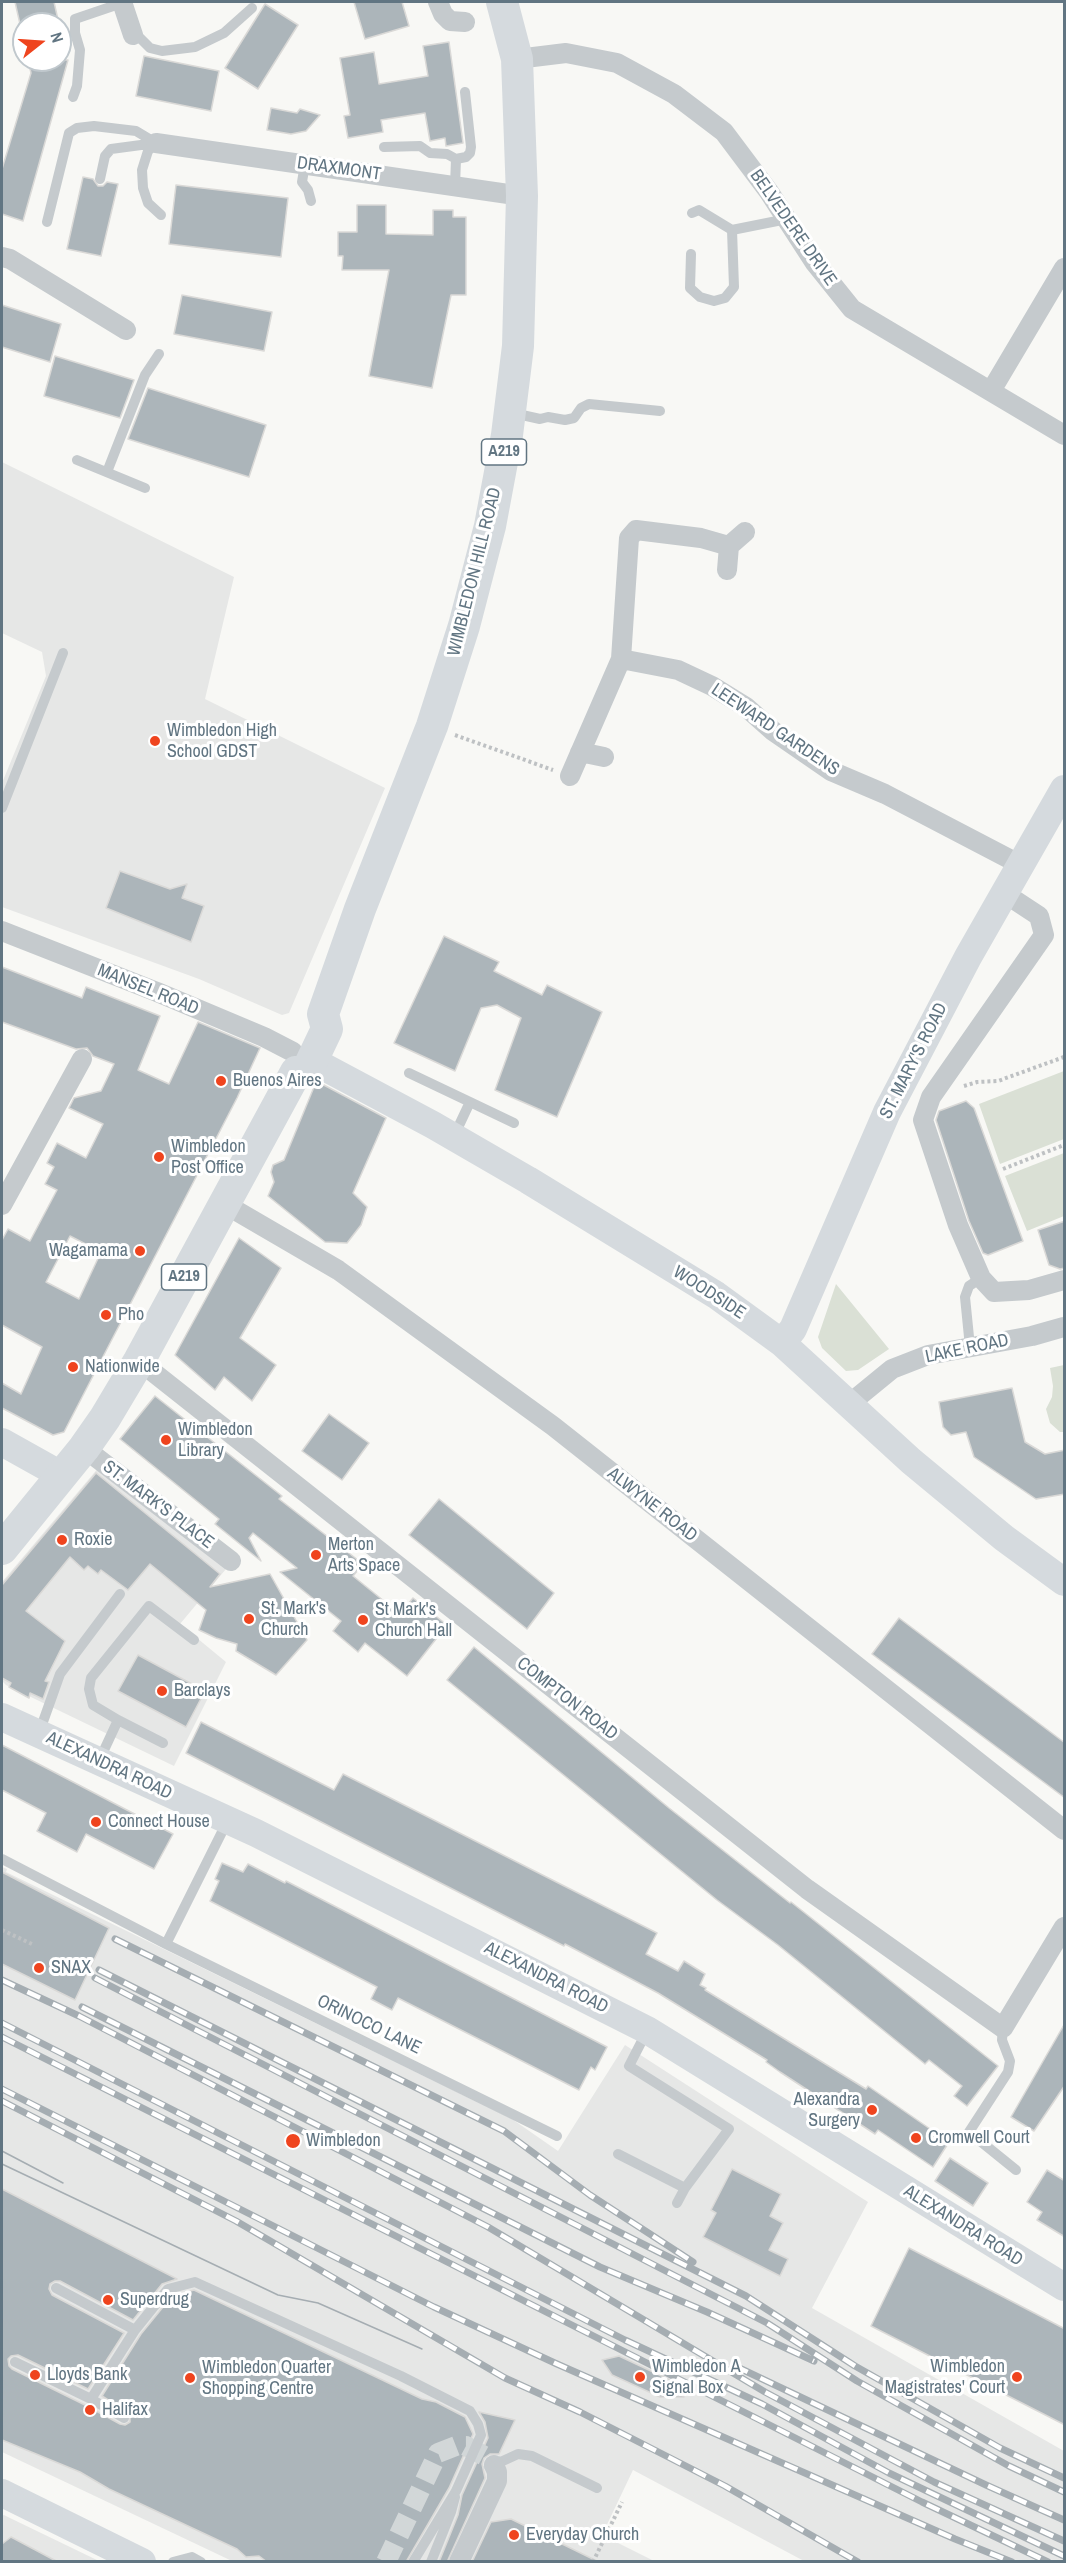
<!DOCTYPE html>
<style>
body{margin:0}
#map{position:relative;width:1066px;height:2563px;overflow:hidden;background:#f8f8f5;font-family:"Archivo Narrow",sans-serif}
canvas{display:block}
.frame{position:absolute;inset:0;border:3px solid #617582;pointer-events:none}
.north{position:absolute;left:12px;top:12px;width:60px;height:60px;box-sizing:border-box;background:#fff;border:2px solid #c0c8cd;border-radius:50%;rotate:73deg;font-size:16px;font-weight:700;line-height:24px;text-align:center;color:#617582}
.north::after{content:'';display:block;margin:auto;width:21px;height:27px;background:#ef441e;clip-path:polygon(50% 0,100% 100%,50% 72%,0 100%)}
</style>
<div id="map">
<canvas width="1066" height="2563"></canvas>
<div class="frame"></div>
<div class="north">N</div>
</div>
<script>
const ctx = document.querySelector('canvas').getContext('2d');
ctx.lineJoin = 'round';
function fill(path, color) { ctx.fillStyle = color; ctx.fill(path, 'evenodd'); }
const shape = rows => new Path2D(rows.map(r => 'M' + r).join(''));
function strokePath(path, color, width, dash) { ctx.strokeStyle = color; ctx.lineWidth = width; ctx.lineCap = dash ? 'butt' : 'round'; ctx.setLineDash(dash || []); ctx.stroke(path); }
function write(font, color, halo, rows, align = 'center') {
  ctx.font = font + ' "Archivo Narrow",sans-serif'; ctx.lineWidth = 6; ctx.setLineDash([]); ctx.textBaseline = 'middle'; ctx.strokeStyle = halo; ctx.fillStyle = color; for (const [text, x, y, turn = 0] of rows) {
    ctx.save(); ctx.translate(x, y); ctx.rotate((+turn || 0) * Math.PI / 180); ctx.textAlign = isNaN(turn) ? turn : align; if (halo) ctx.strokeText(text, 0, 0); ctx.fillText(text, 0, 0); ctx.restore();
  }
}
fill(shape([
 [2,462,234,577,205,699,385,788,289,1013,282,1015,199,979,2,907,2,783,46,676,42,652,2,633],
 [99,1467,226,1569,180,1624,226,1662,174,1766,6,1685,2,1681,2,1582],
 [2,1867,7,1869,6,1872,512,2119,558,2151,625,2045,868,2202,812,2308,1064,2451,1064,2561,804,2561,633,2470,602,2535,654,2561,232,2561,2,2452],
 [4,2515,10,2518,99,2561,2,2561,2,2516]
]), '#e6e7e6');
fill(shape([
 [1064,1071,1064,1139,1000,1164,979,1104],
 [1064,1153,1064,1216,1027,1231,1005,1176],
 [836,1284,889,1349,858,1370,846,1371,822,1348,818,1337],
 [1064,1365,1064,1432,1060,1432,1050,1423,1046,1409,1052,1397,1053,1386,1050,1368]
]), '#dae0d5');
const building = shape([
 [15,2,54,2,59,24,20,24,15,2],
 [354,2,402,2,409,26,365,39,354,2],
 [265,4,298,25,258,89,225,68,265,4],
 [449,42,463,143,446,146,445,138,430,141,425,113,381,120,383,132,348,138,344,116,350,115,340,58,374,52,379,84,428,76,423,46,449,42],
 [144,56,219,71,211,111,136,96,144,56],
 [28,60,68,60,23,221,2,214,2,169,31,73,28,60],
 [271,108,297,113,300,109,320,115,306,131,291,134,267,130,271,108],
 [83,177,93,179,98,186,103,186,107,182,118,184,101,256,67,249,83,177],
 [176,185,288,198,281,257,169,244,176,185],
 [357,205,386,205,386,234,433,235,433,210,453,210,453,217,466,217,466,295,451,295,432,388,369,376,389,270,342,270,343,256,338,256,338,232,357,232,357,205],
 [182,295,272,312,264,351,174,334,182,295],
 [2,305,61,324,50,362,2,347,2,305],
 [55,356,134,380,120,418,44,396,55,356],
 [148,388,266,425,249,477,128,439,148,388],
 [120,871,170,889,187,884,182,898,204,906,191,942,106,908,120,871],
 [444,936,499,962,494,971,542,995,547,985,602,1012,557,1117,495,1090,521,1018,497,1005,481,1008,455,1071,394,1043,444,936],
 [2,967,82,998,86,987,160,1016,138,1070,169,1084,198,1022,260,1048,237,1098,79,1403,64,1432,53,1435,2,1408,2,1383,21,1394,42,1347,2,1325,2,1240,8,1229,30,1241,57,1190,45,1184,54,1167,47,1163,57,1143,86,1158,103,1124,69,1108,74,1098,101,1091,114,1064,93,1056,87,1048,76,1049,2,1022,2,967],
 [70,1236,101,1252,79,1299,46,1282,70,1236],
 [320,1083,386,1118,353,1193,367,1207,361,1225,347,1243,325,1242,268,1196,274,1182,271,1172,273,1165,284,1160,314,1087,320,1083],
 [966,1101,974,1108,1023,1241,988,1255,983,1253,969,1221,936,1120,939,1111,966,1101],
 [1065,1221,1065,1268,1060,1269,1049,1265,1038,1230,1065,1221],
 [239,1238,281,1268,240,1338,276,1365,252,1401,224,1377,215,1390,175,1355,239,1238],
 [1012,1388,1025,1442,1045,1454,1065,1450,1065,1494,1036,1499,974,1457,966,1432,951,1435,943,1427,939,1402,1012,1388],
 [155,1396,282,1496,279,1499,363,1564,353,1576,400,1614,413,1598,447,1625,407,1676,365,1643,358,1652,333,1631,341,1621,280,1572,297,1568,253,1533,249,1538,261,1561,215,1524,219,1519,120,1439,155,1396],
 [329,1414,369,1443,342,1480,302,1451,329,1414],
 [96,1473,220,1574,210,1587,270,1574,307,1640,276,1675,236,1651,237,1644,216,1638,199,1630,206,1610,150,1564,128,1590,101,1570,98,1574,88,1566,84,1570,70,1557,26,1611,65,1641,45,1681,49,1682,43,1699,30,1693,29,1698,9,1687,11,1683,2,1678,2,1585,96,1473],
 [439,1499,554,1593,527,1629,409,1535,439,1499],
 [899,1618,1065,1743,1065,1798,872,1654,899,1618],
 [474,1647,669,1808,790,1903,791,1902,998,2066,967,2106,954,2096,962,2086,929,2060,925,2064,778,1945,717,1900,447,1680,474,1647],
 [138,1655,205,1691,186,1727,118,1691,138,1655],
 [201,1722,334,1790,343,1774,657,1933,646,1954,678,1971,684,1961,705,1974,700,1985,706,1988,705,1990,866,2089,868,2086,949,2142,933,2167,878,2130,875,2134,780,2072,766,2062,767,2060,658,1993,565,1944,564,1946,186,1753,201,1722],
 [2,1745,173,1834,154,1869,86,1834,77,1852,37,1831,46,1813,2,1790,2,1745],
 [222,1863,243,1872,248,1864,285,1883,286,1881,607,2047,595,2070,591,2067,579,2090,398,1998,392,2010,371,1999,377,1987,210,1901,219,1881,215,1879,222,1863],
 [2,1872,109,1928,75,2000,2,1964,2,1872],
 [1065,2023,1065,2085,1034,2131,1011,2117,1065,2023],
 [950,2158,988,2183,973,2206,935,2181,950,2158],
 [732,2169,781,2194,770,2216,783,2223,769,2250,788,2259,780,2276,703,2237,716,2213,711,2210,732,2169],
 [1047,2170,1065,2181,1065,2237,1037,2220,1042,2212,1027,2202,1047,2170],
 [2,2189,177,2279,162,2284,133,2320,60,2281,55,2281,50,2284,49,2289,52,2295,124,2333,88,2389,18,2355,11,2356,8,2359,9,2366,12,2369,87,2406,120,2424,125,2425,130,2422,130,2414,102,2396,141,2334,172,2296,194,2290,422,2399,436,2402,465,2417,473,2434,449,2488,406,2562,267,2562,259,2556,246,2557,237,2549,109,2489,80,2472,2,2440,2,2189],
 [909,2248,1065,2329,1065,2425,871,2326,909,2248],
 [619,2356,668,2379,684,2397,660,2397,612,2375,602,2360,619,2356],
 [479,2412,515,2420,499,2454,490,2454,484,2458,482,2464,485,2478,447,2562,439,2562,458,2515,462,2495,488,2438,485,2422,479,2412],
 [511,2519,599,2562,472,2562,491,2522,511,2519],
 [11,2537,58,2562,2,2562,2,2544,11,2537]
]);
fill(building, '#acb5ba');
strokePath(building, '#dad9d7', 1.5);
strokePath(shape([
 [386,2562,438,2453,456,2446,466,2446,490,2459,494,2465]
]), '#d2d7d8', 20, [20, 10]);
strokePath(shape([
 [455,735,553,770],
 [964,1086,977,1082,998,1081,1064,1057],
 [1003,1169,1064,1145],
 [2,1930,34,1945],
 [593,2562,622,2502]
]), '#bec1c3', 4, [3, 3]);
strokePath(shape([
 [132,30,150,48,162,51,195,47,224,33,252,8],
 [73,97,77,86,80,50,75,33,75,19,122,3],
 [156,143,148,151,142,170,143,188,148,203,161,215],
 [384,147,420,146,430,153,447,154,456,159],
 [305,164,302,182,308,190,311,201],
 [100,179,105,156,111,149,156,143],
 [455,186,456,159,466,157,470,153,471,147,465,92],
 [692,213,699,210,732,230,787,219],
 [47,222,69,133,77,128,94,126,136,131,156,143],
 [691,254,690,288,700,297,714,301,725,298,734,287,732,230],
 [513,413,540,419,548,417,565,420,574,418,581,408,589,404,660,411],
 [77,460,145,488],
 [107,472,145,375,159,354],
 [2,808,63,653],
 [409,1073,470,1102],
 [454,1136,470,1102,514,1123],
 [970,1347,965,1297,969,1286,981,1278],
 [118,1720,163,1743],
 [39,1733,60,1674,120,1594],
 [99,1761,118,1720,93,1705,89,1689,91,1678,149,1606,194,1640],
 [2,1859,166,1944,557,2136],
 [166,1944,228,1820],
 [1003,2028,1002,2040,1010,2061,1008,2072,969,2132,1016,2170],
 [647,2031,629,2066,729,2129,685,2188,677,2203],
 [618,2154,685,2188],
 [56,2288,135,2330],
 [15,2362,91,2399,135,2330,168,2289,195,2282,401,2376,470,2411,478,2424,481,2435,456,2491,413,2562],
 [91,2399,124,2418],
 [494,2465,518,2454,532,2456,597,2488],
 [173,2562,192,2557,201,2562],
 [431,2562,451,2512,455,2497]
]), '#c5cacd', 10);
strokePath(shape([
 [122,2,133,35],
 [438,2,443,14,450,21,465,22],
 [517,59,566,53,617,63,674,94,724,132,769,192,815,263,852,309,1064,435],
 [156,143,522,196],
 [2,257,10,259,126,330],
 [991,391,1064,268],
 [727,570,729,546,745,532],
 [621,659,678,670,712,686,746,707,773,731,831,771,885,794,1021,865],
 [580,752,604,757],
 [570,776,621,659,629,538,636,530,701,538,729,546],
 [1004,893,1039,916,1044,935,931,1097,923,1120,958,1225,981,1278,994,1292,1029,1290,1064,1280],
 [2,931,157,992,264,1037,293,1052],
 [223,1203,338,1270,553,1426,1064,1830],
 [2,1205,82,1059],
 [139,1361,807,1889,1003,2028,1064,1927],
 [848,1405,892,1369,928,1355,1032,1336,1064,1327],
 [84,1448,231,1561],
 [459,2562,497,2481,497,2472,494,2465]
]), '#c5cacd', 20);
strokePath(shape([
 [313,1061,433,1125,528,1180,716,1295,782,1343,911,1461,1004,1538,1064,1582],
 [782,1343,793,1329,887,1112,968,957,1064,789],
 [2,1442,61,1475],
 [2,1717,256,1833,647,2030,1064,2287],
 [2,2493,142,2562]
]), '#d5dade', 28);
strokePath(shape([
 [296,1072,307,1071,327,1029,323,1014,360,909,432,726,464,626,490,526,507,435,518,346,522,196,517,59,502,2],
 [2,1549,84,1448,105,1418,139,1361,296,1072]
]), '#d5dade', 32);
strokePath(shape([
 [2,2151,63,2183],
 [2,2164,278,2295,318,2303,422,2349]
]), '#a5adb2', 1.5);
const rail = shape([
 [115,1939,504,2131,590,2195,693,2262],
 [99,1970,746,2296,855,2366,1000,2448,1064,2478],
 [95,1978,767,2323,857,2381,1009,2466,1064,2492],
 [2,1980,79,2016,488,2227,765,2392,934,2482,1064,2541],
 [82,2007,600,2267,707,2312,814,2361],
 [2,2023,625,2340,762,2404,889,2473,1064,2556],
 [2,2037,922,2502,1048,2562],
 [2,2089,434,2307,557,2364,955,2539,1012,2562],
 [2,2101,236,2221,505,2378,580,2412,725,2486,858,2562],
 [735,2366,986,2485,1064,2520]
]);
strokePath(rail, '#a5adb2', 7);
strokePath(rail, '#fff', 4.5, [14]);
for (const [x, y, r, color] of [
 [155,741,6,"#ef441e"],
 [221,1081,6,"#ef441e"],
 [159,1157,6,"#ef441e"],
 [140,1251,6,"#ef441e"],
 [106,1315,6,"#ef441e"],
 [73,1367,6,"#ef441e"],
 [166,1440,6,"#ef441e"],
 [62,1540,6,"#ef441e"],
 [316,1555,6,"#ef441e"],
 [249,1619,6,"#ef441e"],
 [363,1620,6,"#ef441e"],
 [162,1691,6,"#ef441e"],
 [96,1822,6,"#ef441e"],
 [39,1968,6,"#ef441e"],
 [872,2110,6,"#ef441e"],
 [916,2138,6,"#ef441e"],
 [293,2141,8,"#ef441e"],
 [108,2300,6,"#ef441e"],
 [35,2375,6,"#ef441e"],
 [640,2377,6,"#ef441e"],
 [1017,2377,6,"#ef441e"],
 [190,2378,6,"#ef441e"],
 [90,2410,6,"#ef441e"],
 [514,2535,6,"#ef441e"]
]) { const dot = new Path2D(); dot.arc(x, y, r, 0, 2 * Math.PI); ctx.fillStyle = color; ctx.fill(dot); strokePath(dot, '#fff', 2); }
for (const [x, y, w] of [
 [504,452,45],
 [184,1277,45]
]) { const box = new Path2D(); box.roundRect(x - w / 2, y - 13, w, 26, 4.5); ctx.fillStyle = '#fff'; ctx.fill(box); strokePath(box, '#617582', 1.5); }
write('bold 16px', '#617582', null, [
 ["A219",504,452],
 ["A219",184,1277]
]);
write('18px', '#617582', '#fff', [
 ["DRAXMONT",339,169,8],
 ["BELVEDERE DRIVE",793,228,55],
 ["WIMBLEDON HILL ROAD",475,572,-76],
 ["LEEWARD GARDENS",775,730,34],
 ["MANSEL ROAD",148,990,22],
 ["ST. MARY'S ROAD",914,1061,-63],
 ["WOODSIDE",709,1293,33],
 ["LAKE ROAD",967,1349,-12],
 ["ST. MARK'S PLACE",158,1505,37],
 ["ALWYNE ROAD",652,1505,38],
 ["COMPTON ROAD",567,1699,38],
 ["ALEXANDRA ROAD",109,1766,25],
 ["ALEXANDRA ROAD",546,1978,27],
 ["ORINOCO LANE",369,2025,26],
 ["ALEXANDRA ROAD",963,2226,32]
]);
write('18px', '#617582', '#fff', [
 ["Wimbledon High",167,731],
 ["School GDST",167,752],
 ["Buenos Aires",233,1081],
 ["Wimbledon",171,1147],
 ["Post Office",171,1168],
 ["Wagamama",128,1251,"right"],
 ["Pho",118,1315],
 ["Nationwide",85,1367],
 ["Wimbledon",178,1430],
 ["Library",178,1451],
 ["Roxie",74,1540],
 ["Merton",328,1545],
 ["Arts Space",328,1566],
 ["St. Mark's",261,1609],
 ["Church",261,1630],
 ["St Mark's",375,1610],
 ["Church Hall",375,1631],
 ["Barclays",174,1691],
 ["Connect House",108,1822],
 ["SNAX",51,1968],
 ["Alexandra",860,2100,"right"],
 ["Surgery",860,2121,"right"],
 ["Cromwell Court",928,2138],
 ["Wimbledon",306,2141],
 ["Superdrug",120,2300],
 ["Wimbledon A",652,2367],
 ["Signal Box",652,2388],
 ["Wimbledon",1005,2367,"right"],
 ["Magistrates' Court",1005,2388,"right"],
 ["Wimbledon Quarter",202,2368],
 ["Shopping Centre",202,2389],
 ["Lloyds Bank",47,2375],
 ["Halifax",102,2410],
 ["Everyday Church",526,2535]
], 'left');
</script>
